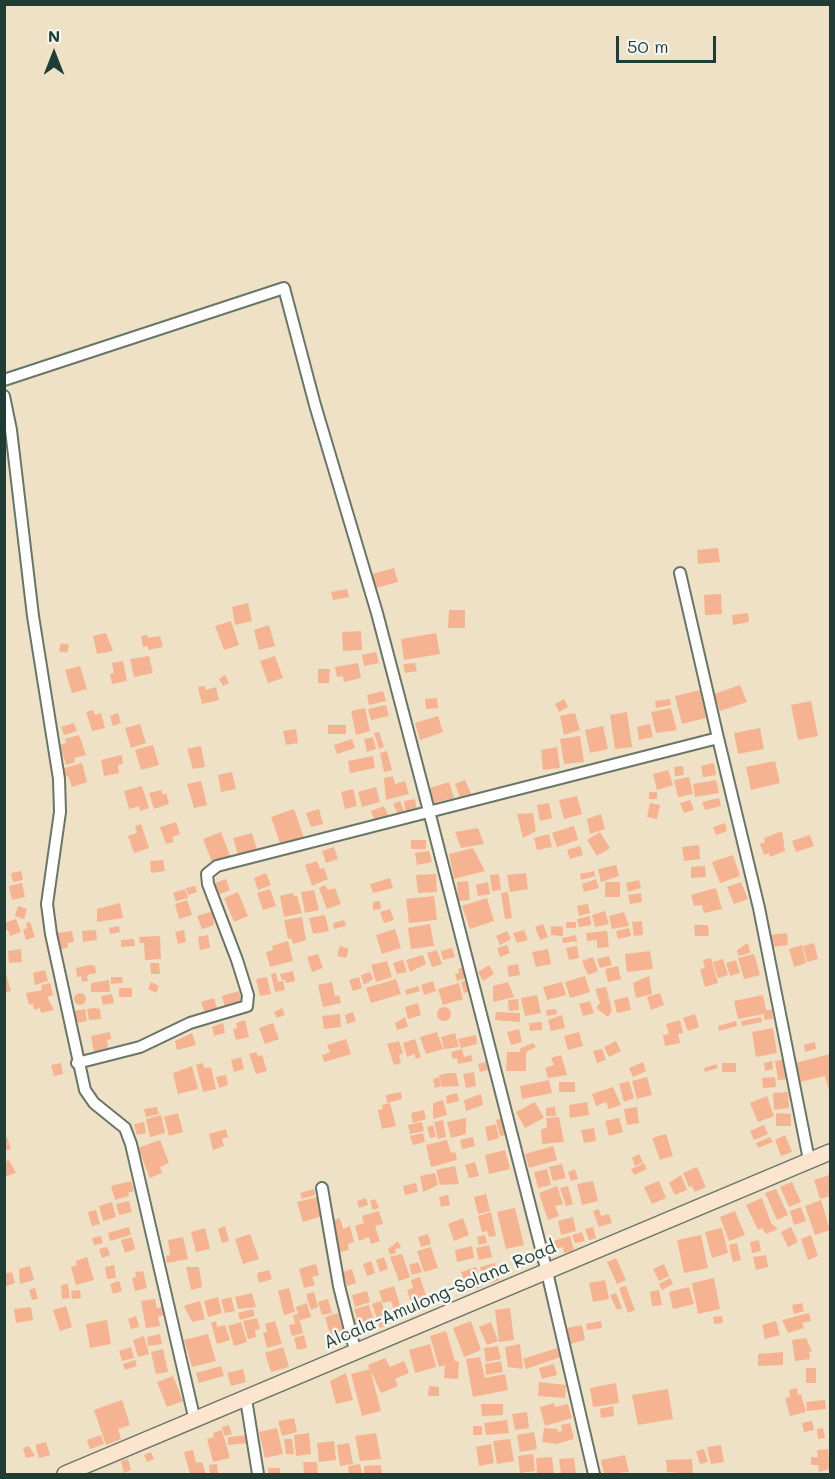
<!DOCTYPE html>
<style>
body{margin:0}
#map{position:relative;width:835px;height:1479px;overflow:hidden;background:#efe1c5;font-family:Mali,sans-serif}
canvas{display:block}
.frame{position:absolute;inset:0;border:6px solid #1f3d34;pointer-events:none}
.north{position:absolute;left:24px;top:24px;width:60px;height:60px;-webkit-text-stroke:4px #f6f6f2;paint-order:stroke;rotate:0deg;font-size:16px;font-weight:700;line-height:24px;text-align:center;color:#1f3d34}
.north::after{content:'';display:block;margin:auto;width:21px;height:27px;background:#1f3d34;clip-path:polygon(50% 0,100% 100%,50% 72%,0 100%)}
.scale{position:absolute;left:616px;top:36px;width:100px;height:27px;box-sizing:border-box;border:3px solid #1f3d34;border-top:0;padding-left:8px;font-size:18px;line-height:21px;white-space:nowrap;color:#1f3d34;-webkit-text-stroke:4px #f6f6f2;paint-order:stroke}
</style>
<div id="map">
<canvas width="835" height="1479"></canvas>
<div class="frame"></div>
<div class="north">N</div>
<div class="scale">50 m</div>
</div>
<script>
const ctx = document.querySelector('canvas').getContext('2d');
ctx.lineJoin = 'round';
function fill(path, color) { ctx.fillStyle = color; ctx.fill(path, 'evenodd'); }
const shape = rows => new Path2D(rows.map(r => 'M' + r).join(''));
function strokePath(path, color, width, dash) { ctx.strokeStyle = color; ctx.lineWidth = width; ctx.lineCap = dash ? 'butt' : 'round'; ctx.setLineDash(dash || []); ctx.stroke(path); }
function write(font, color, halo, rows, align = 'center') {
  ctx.font = font + ' Mali,sans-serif'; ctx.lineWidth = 5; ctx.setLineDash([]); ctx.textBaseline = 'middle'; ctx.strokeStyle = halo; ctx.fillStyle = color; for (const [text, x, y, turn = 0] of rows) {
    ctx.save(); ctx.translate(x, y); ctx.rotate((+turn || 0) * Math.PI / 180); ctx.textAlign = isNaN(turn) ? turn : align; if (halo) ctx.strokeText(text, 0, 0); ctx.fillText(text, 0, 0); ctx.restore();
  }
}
fill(shape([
 [718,548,720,562,698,564,697,550],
 [394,568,398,582,376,588,372,574],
 [347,589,349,597,333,600,331,592],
 [721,594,722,614,705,615,704,595],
 [248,603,252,621,235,625,232,607],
 [449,610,465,610,465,628,448,628],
 [748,613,749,622,733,625,732,615],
 [231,621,239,645,224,650,215,626],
 [269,625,275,646,259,650,254,630],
 [361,631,362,650,343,651,342,632],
 [106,633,113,651,97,654,93,636],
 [436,633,440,654,404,660,401,639],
 [147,635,148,638,160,636,163,647,148,650,148,646,143,647,141,636],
 [61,643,69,645,67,653,59,651],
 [376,652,379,663,364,666,362,655],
 [149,656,153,673,134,677,130,659],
 [275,656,283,678,268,683,260,661],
 [123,661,127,681,112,684,110,674,114,673,112,663],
 [358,663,361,678,344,682,343,676,337,677,335,667],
 [415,663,417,671,405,673,403,664],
 [80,666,87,689,72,693,65,670],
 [318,669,330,669,329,683,318,683],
 [225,675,229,683,223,686,219,679],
 [740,685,747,702,720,711,714,694],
 [205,686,206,690,216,687,219,700,202,704,198,687],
 [700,690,706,718,682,724,675,696],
 [383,691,386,701,369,705,367,695],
 [437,698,438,708,426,709,425,699],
 [564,699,568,707,559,712,555,704],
 [670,699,671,705,656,708,655,701],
 [811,701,818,736,798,740,791,705],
 [386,705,389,716,371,720,368,709],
 [365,708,370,731,356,735,351,711],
 [671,708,677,730,656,733,651,712],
 [93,710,95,715,101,713,105,728,92,731,86,712],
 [627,712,632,747,615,749,610,715],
 [118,713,121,723,113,726,110,716],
 [575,713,580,730,564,735,560,716],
 [438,716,443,732,420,740,415,723],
 [74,723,77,731,64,735,61,727],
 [140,724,146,743,131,748,125,728],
 [650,724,653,737,639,740,637,727],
 [328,725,346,725,346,734,328,734],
 [603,726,608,749,590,753,585,730],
 [760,728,764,749,738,754,734,733],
 [296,729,298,743,286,745,283,731],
 [379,732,384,747,379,749,374,733],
 [79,735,86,755,74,758,75,762,66,765,60,745,66,743,65,739],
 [580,736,584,762,564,764,560,739],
 [373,737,376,749,367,752,364,739],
 [352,739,355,748,337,754,334,745],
 [153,745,159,765,141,770,135,750],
 [201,746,205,767,193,769,187,749],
 [557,747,560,768,543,770,541,750],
 [387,751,392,770,384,772,380,753],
 [122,755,123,764,118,765,119,773,104,776,101,760],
 [373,756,375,768,350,773,348,761],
 [775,761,780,783,751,790,746,767],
 [82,763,87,782,72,787,68,776,63,777,61,769],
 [714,763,716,775,703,777,701,766],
 [683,766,684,775,675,776,674,767],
 [668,770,673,785,657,790,653,774],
 [232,772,236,789,221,792,218,775],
 [393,776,395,784,405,781,409,794,386,800,384,778],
 [689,777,693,794,678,797,674,780],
 [465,780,472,796,461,800,455,784],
 [716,780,719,793,695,797,693,784],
 [201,781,207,805,194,808,187,784],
 [449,782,454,798,434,803,430,788],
 [142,786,149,808,140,811,139,806,129,809,124,791],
 [376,787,380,802,362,807,358,792],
 [353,789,357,806,345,809,341,792],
 [161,790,163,795,166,793,169,804,154,809,149,793],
 [649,792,657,792,657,799,649,799],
 [577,796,582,814,564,819,559,800],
 [719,798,721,806,705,810,702,802],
 [415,799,417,812,406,814,404,801],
 [690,800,694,810,684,813,680,803],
 [400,801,405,813,399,816,393,804],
 [549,803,552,818,540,821,537,805],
 [650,803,660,805,657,819,647,817],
 [384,806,388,815,375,821,371,811],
 [294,809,304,838,281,846,271,817],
 [319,809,323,824,311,827,306,813],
 [533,813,536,831,523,838,517,814],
 [601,814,605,829,590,834,587,819],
 [176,822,180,834,172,837,174,842,166,844,160,827],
 [725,823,727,831,716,835,713,827],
 [141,824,149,848,134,853,128,836,137,833,135,826],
 [574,826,578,840,557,847,552,833],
 [478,828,484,844,461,848,455,832],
 [782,831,785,851,770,857,769,853,764,855,760,844,765,842,764,838],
 [221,832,231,858,212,862,203,839],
 [600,832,610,848,597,856,587,840],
 [252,833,257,850,238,855,233,838],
 [549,834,552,847,537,850,534,838],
 [810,835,814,846,796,852,792,841],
 [411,840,426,840,426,849,411,849],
 [699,845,700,859,684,861,682,847],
 [580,846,583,855,570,859,567,850],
 [334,847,338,859,326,863,322,851],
 [473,848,485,871,454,879,449,854],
 [429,851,432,862,417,865,415,853],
 [733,855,740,876,720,883,712,862],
 [163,860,165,871,151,873,150,861],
 [317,861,320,869,324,868,328,879,312,886,305,865],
 [616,865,619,876,601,882,598,869],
 [705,866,706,877,691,878,691,867],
 [21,871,23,880,13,882,11,873],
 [594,871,595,876,581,880,580,874],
 [266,873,271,885,258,890,254,878],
 [526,873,528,889,510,892,507,875],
 [436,874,437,892,418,893,416,875],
 [499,874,501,890,492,891,490,875],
 [390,878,393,888,373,893,370,884],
 [226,879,230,890,217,895,213,884],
 [596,879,599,888,584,892,582,884],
 [639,880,641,888,628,892,626,883],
 [468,881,470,900,458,901,457,882],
 [488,882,490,894,478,896,476,885],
 [605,882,620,882,620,897,605,897],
 [741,882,748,899,734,904,727,887],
 [22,883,25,897,12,900,9,886],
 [325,885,328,890,335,888,341,904,327,909,319,888],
 [195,886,197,892,188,895,186,888],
 [716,888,722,909,704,913,702,905,694,906,691,895],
 [185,889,188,898,176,901,173,893],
 [270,889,276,906,263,910,257,893],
 [314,890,319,910,305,913,301,892],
 [238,892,248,916,234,922,224,898],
 [508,892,512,918,505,919,501,893],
 [293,893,294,896,297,896,302,913,284,917,280,896],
 [641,893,642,902,630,904,628,895],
 [434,896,437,920,409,923,406,899],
 [487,898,494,921,470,929,462,906],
 [187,900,192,915,179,919,175,904],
 [380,901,381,909,373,910,373,902],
 [120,903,123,918,97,922,97,909],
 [588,904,590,913,579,916,577,906],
 [18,906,27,909,24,919,15,916],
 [390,909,394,920,384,923,380,912],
 [213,911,214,925,202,929,197,916],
 [605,911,609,924,595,927,592,915],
 [624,912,629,926,612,929,609,916],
 [325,915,329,931,313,934,309,918],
 [590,916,591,925,579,927,577,919],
 [302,917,306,940,293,944,291,938,288,939,284,920],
 [16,919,21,932,10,936,8,930,4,931,4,923],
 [344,920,346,926,334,929,333,923],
 [642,921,643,935,634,936,632,922],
 [30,922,35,937,26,940,23,930,27,928,26,923],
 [566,922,576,922,576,928,566,928],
 [430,924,434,946,411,949,408,928],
 [543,924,548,937,540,940,535,927],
 [694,925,708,925,709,936,695,936],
 [119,926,120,932,110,934,109,928],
 [551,926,563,927,563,936,551,935],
 [629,928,631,936,618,939,616,931],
 [395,929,401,948,382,954,376,935],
 [96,930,97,940,83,942,82,931],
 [184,930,186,942,178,944,175,932],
 [524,930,528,940,517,943,513,933],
 [72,931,74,942,67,943,68,948,60,949,57,933],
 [507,931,511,939,500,945,496,936],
 [607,931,609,947,597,948,597,940,587,941,586,933],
 [787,933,788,945,772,947,770,935],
 [208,935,210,948,200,950,198,937],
 [576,935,577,941,563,943,562,938],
 [160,936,161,959,145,960,144,943,140,943,139,937],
 [134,939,135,946,121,947,121,940],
 [288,941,293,961,270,967,266,952,273,950,272,946],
 [748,943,750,953,738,956,737,950],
 [814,943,818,959,807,962,803,946],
 [507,945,510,953,500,957,497,948],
 [802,945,806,963,794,967,789,949],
 [340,946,349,949,346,958,337,956],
 [577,946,579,958,569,960,566,948],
 [452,948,455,957,443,960,441,951],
 [21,949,22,962,9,963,8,951],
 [548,949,551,964,536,967,532,952],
 [437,950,442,964,432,967,427,953],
 [650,951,653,969,627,972,625,954],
 [318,954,323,968,312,972,307,957],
 [754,954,760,975,744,979,738,958],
 [423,955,426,964,410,972,406,960],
 [609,956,612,965,600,968,597,959],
 [593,957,598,971,588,975,582,961],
 [711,958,718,983,705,987,700,969,705,968,703,960],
 [723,959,728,975,718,978,713,962],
 [403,960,407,972,397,974,393,963],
 [736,960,740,973,730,976,726,963],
 [387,961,392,977,376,982,371,965],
 [150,963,159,963,160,974,151,974],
 [518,964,520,975,509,977,507,966],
 [89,965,95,966,96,973,87,975,88,981,82,982,81,976,77,977,76,968],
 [489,965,494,974,483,981,478,972],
 [618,966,621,979,608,982,605,969],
 [4,967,11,991,4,992],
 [465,967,468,977,457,981,455,974,459,973,458,969],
 [45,970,48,981,35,985,33,973],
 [293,971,295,981,286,983,285,980,282,980,280,974],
 [370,972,373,979,364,985,361,975],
 [276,973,278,982,283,981,285,990,275,992,271,974],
 [585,976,590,992,570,998,565,982],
 [649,976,652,994,636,998,633,983],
 [111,977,122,977,123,983,111,984],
 [267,977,271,994,260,996,256,979],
 [359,977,362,988,353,991,349,980],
 [396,979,401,994,371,1003,366,988],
 [109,980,110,992,91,992,91,983],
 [468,980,471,991,464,993,461,982],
 [433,981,436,991,424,995,421,985],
 [151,982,159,986,156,993,148,989],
 [332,982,335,996,339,995,341,1003,323,1007,318,985],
 [508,982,514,997,493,1002,493,986],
 [562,982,566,995,547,1000,543,987],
 [50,983,53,995,47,997,54,1010,41,1013,40,1008,34,1010,33,1004,29,1005,26,993,42,990,41,985],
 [459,983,463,999,443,1005,438,989],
 [418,986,420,991,406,995,405,990],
 [606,987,612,1011,608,1017,596,1008,600,1003,595,989],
 [119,988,132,988,132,997,119,997],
 [239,991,244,1008,226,1012,222,996],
 [660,993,664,1005,651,1010,647,997],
 '74 999a6 6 0 1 1 12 0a6 6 0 1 1-12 0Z',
 [112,994,114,1003,103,1005,101,996],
 [537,995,541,1013,525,1016,521,998],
 [763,995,766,1010,772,1010,773,1019,764,1020,764,1014,738,1019,734,1001],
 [628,997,631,1010,617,1013,614,1000],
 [214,998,218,1012,206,1016,201,1002],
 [518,999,519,1010,509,1011,508,1000],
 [590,1001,594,1013,583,1016,579,1004],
 [418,1003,421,1015,408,1019,405,1007],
 '437 1014a7 7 0 1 1 14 0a7 7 0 1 1-14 0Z',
 [94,1008,100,1009,101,1019,89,1020,87,1009],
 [282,1008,285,1015,277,1018,274,1012],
 [85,1009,87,1021,76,1023,74,1011],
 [556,1009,557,1014,547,1016,546,1010],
 [353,1012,356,1021,347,1024,345,1015],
 [496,1012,520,1013,520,1022,495,1020],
 [340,1014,341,1027,324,1029,322,1016],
 [695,1014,699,1027,688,1031,683,1018],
 [562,1015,565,1028,551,1031,548,1020],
 [405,1017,408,1027,397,1030,395,1023],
 [761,1017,762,1022,742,1026,741,1021],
 [245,1020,249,1037,236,1040,233,1029,237,1028,236,1023],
 [680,1020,683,1033,678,1034,680,1043,665,1046,663,1035,669,1034,666,1024],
 [736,1021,737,1026,719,1031,718,1026],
 [542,1022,542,1030,530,1031,529,1023],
 [223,1023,225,1033,214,1036,212,1027],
 [273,1023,279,1039,265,1044,259,1028],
 [773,1028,777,1053,756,1057,752,1032],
 [519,1029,522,1042,511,1045,507,1032],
 [110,1032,111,1039,107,1040,109,1054,95,1057,91,1036],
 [437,1032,443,1049,426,1054,420,1037],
 [579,1032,583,1046,568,1050,564,1036],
 [192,1033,196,1045,177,1050,175,1041],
 [455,1033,459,1047,444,1049,441,1037],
 [476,1035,477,1044,461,1048,458,1039],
 [346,1039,351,1054,324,1062,322,1055,330,1052,327,1045],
 [415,1039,421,1057,416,1059,414,1054,407,1057,403,1043],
 [399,1041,403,1053,399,1055,401,1063,394,1065,387,1044],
 [616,1041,621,1051,609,1057,604,1047],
 [815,1042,816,1049,805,1052,804,1045],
 [533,1043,536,1047,526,1052,526,1071,506,1071,507,1052,521,1052,519,1049],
 [462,1049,464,1057,471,1055,473,1061,458,1064,457,1058,453,1059,451,1052],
 [602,1049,606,1060,597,1063,593,1051],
 [256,1052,258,1056,262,1055,267,1071,256,1074,249,1054],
 [830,1054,830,1094,825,1076,800,1082,795,1063],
 [561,1055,567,1075,548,1078,545,1068,554,1065,551,1058],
 [241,1057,244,1069,234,1072,231,1060],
 [785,1059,788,1079,778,1080,775,1061],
 [772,1061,773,1069,765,1071,764,1063],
 [486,1062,488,1070,480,1072,478,1064],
 [643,1062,646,1071,633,1077,629,1068],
 [61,1063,63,1074,54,1076,51,1065],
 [203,1063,204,1068,211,1067,216,1089,203,1092,196,1065],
 [722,1063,736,1063,736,1072,722,1072],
 [716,1064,718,1068,705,1072,704,1068],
 [192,1066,198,1089,178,1094,173,1073],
 [474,1072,476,1086,466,1088,463,1074],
 [448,1073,456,1073,459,1086,442,1087,439,1075],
 [226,1075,228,1085,219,1088,216,1077],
 [439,1077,441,1086,435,1088,433,1079],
 [647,1077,652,1095,637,1099,632,1081],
 [775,1077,776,1087,763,1088,762,1078],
 [549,1080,552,1093,522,1099,520,1086],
 [629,1081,634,1098,624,1102,619,1084],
 [559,1082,575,1082,575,1092,559,1092],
 [613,1087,621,1105,609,1109,606,1102,596,1106,592,1094],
 [401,1092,402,1099,387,1103,386,1095],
 [788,1092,789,1108,774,1110,773,1093],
 [457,1093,459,1101,447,1104,446,1096],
 [481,1094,483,1105,466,1111,464,1100],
 [767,1096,774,1116,758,1122,750,1103],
 [443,1100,447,1115,433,1119,433,1103],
 [535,1102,544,1118,525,1128,516,1112],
 [587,1102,589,1115,570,1118,569,1105],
 [390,1103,396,1126,382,1129,378,1110,383,1109,382,1105],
 [157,1107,159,1114,146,1117,144,1109],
 [555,1107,556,1116,546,1116,546,1108],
 [637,1107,639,1123,627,1125,624,1109],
 [424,1110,426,1119,413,1123,411,1113],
 [178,1113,183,1132,169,1136,164,1117],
 [776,1113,791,1114,791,1126,776,1126],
 [161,1115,165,1133,150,1137,146,1119],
 [559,1117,564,1142,542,1144,541,1129,547,1128,546,1118],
 [466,1118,466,1134,451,1138,447,1122],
 [502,1118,506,1135,500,1136,496,1120],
 [619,1118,623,1132,609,1136,605,1121],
 [443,1120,446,1137,438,1139,434,1122],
 [144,1122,146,1133,137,1135,134,1124],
 [422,1122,424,1131,410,1134,408,1125],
 [496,1124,499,1138,488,1141,485,1127],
 [433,1125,436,1137,430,1138,427,1127],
 [764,1125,768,1134,754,1140,750,1131],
 [594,1128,596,1141,584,1143,581,1130],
 [226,1129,228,1137,222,1139,224,1146,213,1150,209,1134],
 [423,1133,425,1142,413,1145,410,1136],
 [666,1134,673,1156,660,1160,652,1138],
 [785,1135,792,1152,781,1156,775,1140],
 [7,1137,11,1149,4,1151,4,1138],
 [473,1137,475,1146,462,1149,460,1140],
 [770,1137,773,1142,758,1148,756,1143],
 [160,1140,169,1163,160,1167,162,1173,150,1178,138,1148],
 [447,1140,451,1153,455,1152,457,1160,431,1167,426,1145],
 [553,1146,557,1160,529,1168,525,1154],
 [505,1150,510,1169,489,1174,485,1155],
 [639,1154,643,1162,635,1166,632,1158],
 [9,1160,16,1173,4,1177,4,1162],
 [475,1162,479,1176,469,1178,465,1165],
 [644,1163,647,1169,634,1175,631,1169],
 [562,1164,566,1178,553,1181,549,1167],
 [455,1166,459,1184,440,1185,436,1170],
 [697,1167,706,1187,695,1192,692,1186,689,1187,683,1173],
 [547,1169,551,1185,538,1188,534,1172],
 [575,1169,578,1179,571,1181,568,1172],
 [435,1173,438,1185,423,1192,420,1176],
 [681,1175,687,1190,675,1195,669,1183],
 [829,1175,830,1196,820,1199,814,1180],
 [131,1181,134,1191,128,1193,129,1196,115,1200,111,1186],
 [593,1181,598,1201,582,1205,577,1184],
 [659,1181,666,1198,652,1204,644,1187],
 [792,1182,801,1202,789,1207,780,1187],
 [416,1183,418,1192,405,1195,403,1186],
 [557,1186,563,1204,555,1206,559,1216,548,1220,539,1193],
 [568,1186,573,1204,566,1206,560,1188],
 [314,1189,315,1195,302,1199,300,1193],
 [776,1189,788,1215,777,1220,765,1193],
 [486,1194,490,1211,478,1214,474,1197],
 [448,1195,450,1205,441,1207,439,1197],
 [317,1197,322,1216,303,1222,297,1202],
 [366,1198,368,1205,359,1208,357,1201],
 [762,1198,771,1223,778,1229,766,1234,762,1228,758,1230,746,1205],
 [375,1199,379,1208,373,1210,370,1201],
 [821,1200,830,1230,815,1235,805,1206],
 [129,1201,132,1212,119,1215,116,1204],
 [112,1202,116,1217,103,1221,99,1206],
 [801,1207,806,1221,794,1225,790,1211],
 [515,1208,524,1245,506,1249,497,1212],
 [599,1209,601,1216,609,1214,612,1223,599,1227,593,1211],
 [96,1210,100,1224,92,1226,88,1212],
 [379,1211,383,1224,375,1226,380,1241,371,1244,369,1237,359,1241,355,1226,364,1223,362,1216],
 [735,1211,745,1235,729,1241,720,1217],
 [491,1212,496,1236,489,1237,487,1231,482,1232,478,1216],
 [573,1217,576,1231,561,1235,558,1221],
 [340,1218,343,1229,350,1226,354,1242,348,1244,349,1250,340,1252,331,1221],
 [463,1218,469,1235,454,1241,448,1224],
 [225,1226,229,1241,222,1243,218,1229],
 [129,1227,131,1235,110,1241,108,1233],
 [593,1227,596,1238,589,1240,585,1229],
 [791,1227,798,1242,788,1247,781,1232],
 [205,1228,210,1249,196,1252,191,1232],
 [722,1228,728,1253,712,1258,705,1232],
 [582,1232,585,1241,575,1243,572,1235],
 [250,1234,259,1259,243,1264,235,1239],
 [428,1234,431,1244,421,1247,418,1237],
 [485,1235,487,1243,479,1245,477,1237],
 [701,1235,708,1268,684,1273,677,1240],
 [811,1235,818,1256,808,1260,801,1239],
 [101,1236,103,1243,94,1245,92,1238],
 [570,1236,574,1250,564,1253,563,1247,555,1249,553,1241],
 [132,1237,135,1249,125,1253,121,1240],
 [183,1237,188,1259,167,1263,166,1256,170,1255,168,1240],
 [759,1240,761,1251,752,1253,750,1242],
 [398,1241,401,1248,395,1249,396,1253,390,1255,388,1249],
 [737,1243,741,1260,733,1262,729,1245],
 [489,1245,492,1257,479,1260,476,1248],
 [472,1246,474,1258,457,1262,455,1250],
 [107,1247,110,1255,102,1258,99,1249],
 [431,1247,438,1268,424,1272,417,1251],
 [402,1254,410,1277,399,1281,390,1257],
 [766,1255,768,1267,756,1270,753,1257],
 [87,1257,94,1280,76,1285,71,1267,77,1265,76,1261],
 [384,1257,388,1269,380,1272,376,1260],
 [616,1258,626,1280,617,1284,607,1262],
 [371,1261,375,1273,367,1276,363,1264],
 [418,1262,422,1272,412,1275,409,1265],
 [495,1263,500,1280,485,1285,480,1267],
 [316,1264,319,1275,312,1277,315,1285,304,1288,299,1269],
 [664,1264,669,1276,659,1281,653,1269],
 [114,1265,116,1278,107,1279,105,1267],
 [30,1266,34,1280,20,1284,19,1269],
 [186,1267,199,1267,202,1287,191,1290],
 [476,1267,482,1287,467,1291,466,1288,460,1290,457,1280,463,1278,461,1272],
 [352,1269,356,1283,347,1286,343,1272],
 [269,1270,272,1279,259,1283,257,1273],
 [143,1271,147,1288,135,1291,132,1278,136,1277,135,1272],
 [12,1272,15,1283,4,1287,4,1274],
 [420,1277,429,1305,422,1307,423,1311,408,1315,405,1307,412,1305,407,1290,413,1288,411,1280],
 [670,1278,673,1284,662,1290,659,1284],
 [714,1278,720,1309,698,1314,692,1283],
 [605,1280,609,1299,593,1302,589,1283],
 [119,1281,122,1291,113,1294,110,1284],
 [68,1284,70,1298,62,1299,61,1285],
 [394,1286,404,1318,397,1321,391,1301,383,1303,379,1291],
 [626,1286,635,1310,628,1313,619,1288],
 [689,1287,694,1304,673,1309,669,1292],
 [35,1288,38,1299,32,1300,29,1290],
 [289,1288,295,1312,284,1315,278,1291],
 [80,1290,81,1298,72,1299,71,1291],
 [659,1290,662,1305,652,1306,650,1292],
 [367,1291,370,1302,355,1307,352,1295],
 [314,1292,318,1307,311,1310,306,1294],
 [252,1293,256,1307,238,1309,235,1297],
 [616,1293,622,1308,617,1310,610,1295],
 [218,1297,222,1313,208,1317,204,1301],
 [231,1297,235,1311,225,1313,221,1300],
 [155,1299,157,1308,162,1307,164,1315,158,1317,160,1326,146,1328,141,1301],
 [328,1299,332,1313,322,1315,318,1302],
 [200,1301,205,1319,192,1322,184,1306],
 [381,1301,386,1315,392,1314,394,1320,388,1322,389,1325,380,1328,372,1304],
 [307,1303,311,1317,300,1320,296,1307],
 [802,1303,804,1311,794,1314,792,1305],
 [369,1305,376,1326,356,1332,352,1320,357,1318,354,1309],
 [66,1306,72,1327,60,1331,53,1310],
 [31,1307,33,1320,16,1323,14,1309],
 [510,1308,514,1340,499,1342,495,1310],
 [253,1309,255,1316,240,1320,238,1313],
 [338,1313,344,1333,331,1337,325,1317],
 [809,1313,811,1321,802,1323,804,1328,788,1333,782,1320],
 [298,1314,303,1333,292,1336,289,1325,295,1324,293,1315],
 [136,1316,139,1327,131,1329,128,1319],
 [722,1316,723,1323,714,1324,713,1317],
 [257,1318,260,1329,255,1330,256,1337,248,1339,243,1321],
 [107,1320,111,1344,90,1348,86,1324],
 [216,1321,217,1327,225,1325,230,1340,217,1344,211,1323],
 [275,1321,282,1344,267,1348,263,1333,267,1332,265,1324],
 [471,1321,481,1350,464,1357,453,1328],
 [601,1321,602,1328,587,1330,586,1324],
 [776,1321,780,1335,765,1339,762,1325],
 [241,1322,247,1342,234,1346,228,1326],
 [491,1322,498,1341,487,1345,479,1327],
 [582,1325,585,1340,570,1344,567,1328],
 [446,1331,455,1361,459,1362,458,1379,444,1378,445,1365,439,1367,430,1336],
 [160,1334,162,1344,148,1346,147,1337],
 [208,1334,216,1361,192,1367,184,1340],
 [304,1335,307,1348,297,1350,294,1338],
 [144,1336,149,1354,138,1357,133,1340],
 [338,1336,341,1345,333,1347,330,1338],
 [806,1338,812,1351,809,1352,810,1359,795,1361,792,1340],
 [430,1344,436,1367,415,1373,409,1350],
 [520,1344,523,1369,508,1367,505,1347],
 [498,1346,501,1359,486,1362,484,1348],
 [131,1347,134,1358,122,1361,119,1351],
 [283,1347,289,1367,271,1372,265,1353],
 [557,1348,561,1357,526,1369,523,1359],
 [163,1349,168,1372,156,1374,151,1352],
 [783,1352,783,1365,758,1366,758,1354],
 [480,1357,485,1378,505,1374,508,1390,473,1397,466,1359],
 [385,1358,390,1367,404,1361,409,1373,395,1379,398,1386,381,1393,368,1365],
 [135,1360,137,1366,125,1370,123,1364],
 [501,1361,503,1372,486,1375,485,1364],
 [554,1364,557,1375,542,1379,539,1368],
 [221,1366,224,1376,199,1383,196,1373],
 [806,1368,816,1368,816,1383,806,1383],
 [243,1369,246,1382,231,1386,227,1373],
 [370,1369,381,1411,362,1416,351,1374],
 [346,1373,353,1400,336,1404,330,1381],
 [173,1376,183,1401,167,1407,157,1382],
 [539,1382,566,1385,565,1398,538,1396],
 [616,1383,619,1403,593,1407,590,1388],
 [429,1386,439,1387,439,1396,428,1396],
 [797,1388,798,1395,801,1394,806,1412,790,1416,785,1398,790,1397,789,1390],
 [668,1389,673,1419,638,1425,632,1395],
 [122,1400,130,1425,118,1429,121,1439,106,1445,94,1410],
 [825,1400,826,1409,807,1411,806,1402],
 [554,1403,555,1407,568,1404,572,1418,545,1426,540,1407],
 [481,1404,503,1404,503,1415,482,1416],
 [613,1406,614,1416,601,1418,600,1409],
 [527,1412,529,1428,515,1430,512,1414],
 [294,1418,297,1432,282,1436,278,1421],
 [507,1420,509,1433,486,1435,484,1423],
 [812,1421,814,1430,804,1432,802,1423],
 [570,1423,574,1439,556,1444,542,1442,544,1428,558,1429,558,1432,562,1431,561,1425],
 [229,1425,232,1434,225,1436,222,1427],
 [473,1426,482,1426,482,1435,473,1435],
 [277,1428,283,1454,265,1458,259,1432],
 [823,1428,825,1438,818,1439,817,1429],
 [222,1430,230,1458,213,1462,207,1439,214,1437,213,1433],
 [534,1432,537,1449,520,1452,517,1435],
 [309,1433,311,1454,296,1456,294,1435],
 [376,1433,381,1459,360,1461,355,1436],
 [101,1435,104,1444,90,1449,87,1440],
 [249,1435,250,1443,228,1445,228,1437],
 [284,1439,292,1439,294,1454,286,1454],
 [510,1439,514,1461,497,1464,493,1441],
 [334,1441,336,1460,319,1462,317,1443],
 [46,1442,50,1455,39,1458,35,1445],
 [349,1443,353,1464,340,1466,337,1445],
 [491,1444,494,1463,479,1466,476,1447],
 [721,1445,724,1462,711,1464,707,1447],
 [29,1446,35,1456,26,1458,23,1448],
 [704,1449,708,1462,700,1464,696,1451],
 [828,1449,830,1469,819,1472,818,1465,811,1465,811,1457,818,1457,817,1450],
 [193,1450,196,1463,202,1462,206,1474,190,1474,184,1452],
 [151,1452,154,1459,147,1462,144,1455],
 [533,1454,535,1471,520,1473,518,1456],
 [625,1455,629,1472,604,1474,601,1460],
 [552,1457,554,1474,537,1474,536,1458],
 [574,1458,576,1474,561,1474,559,1459],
 [128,1459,131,1470,124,1473,121,1461],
 [692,1459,693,1474,667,1472,666,1460],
 [303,1462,317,1462,318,1474,304,1474],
 [217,1464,218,1474,210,1474,209,1465],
 [360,1464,362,1474,349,1474,348,1466],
 [381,1465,382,1474,364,1474,364,1466],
 [268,1468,280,1468,280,1474,269,1474]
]), '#f5b391');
const minor = shape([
 [4,380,284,288,315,405,377,613,429,811,547,1272,594,1474],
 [4,396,11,430,33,616,59,779,60,812,47,904,51,934,85,1090,94,1103,125,1128,131,1144,195,1421],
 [680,573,718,738],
 [77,1063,140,1047,190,1023,247,1006,248,995,237,960,208,884,207,874,217,866,718,738,759,908,809,1160],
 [322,1188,339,1286,355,1350],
 [246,1399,258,1474]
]);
const secondary = shape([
 [65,1474,830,1152]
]);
strokePath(minor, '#687667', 14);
strokePath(secondary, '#687667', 18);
strokePath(minor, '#fff', 10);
strokePath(secondary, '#fbe5cf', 15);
write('18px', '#1f3d34', '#f6f6f2', [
 ["Alcala-Amulong-Solana Road",440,1295,-23]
]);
</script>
